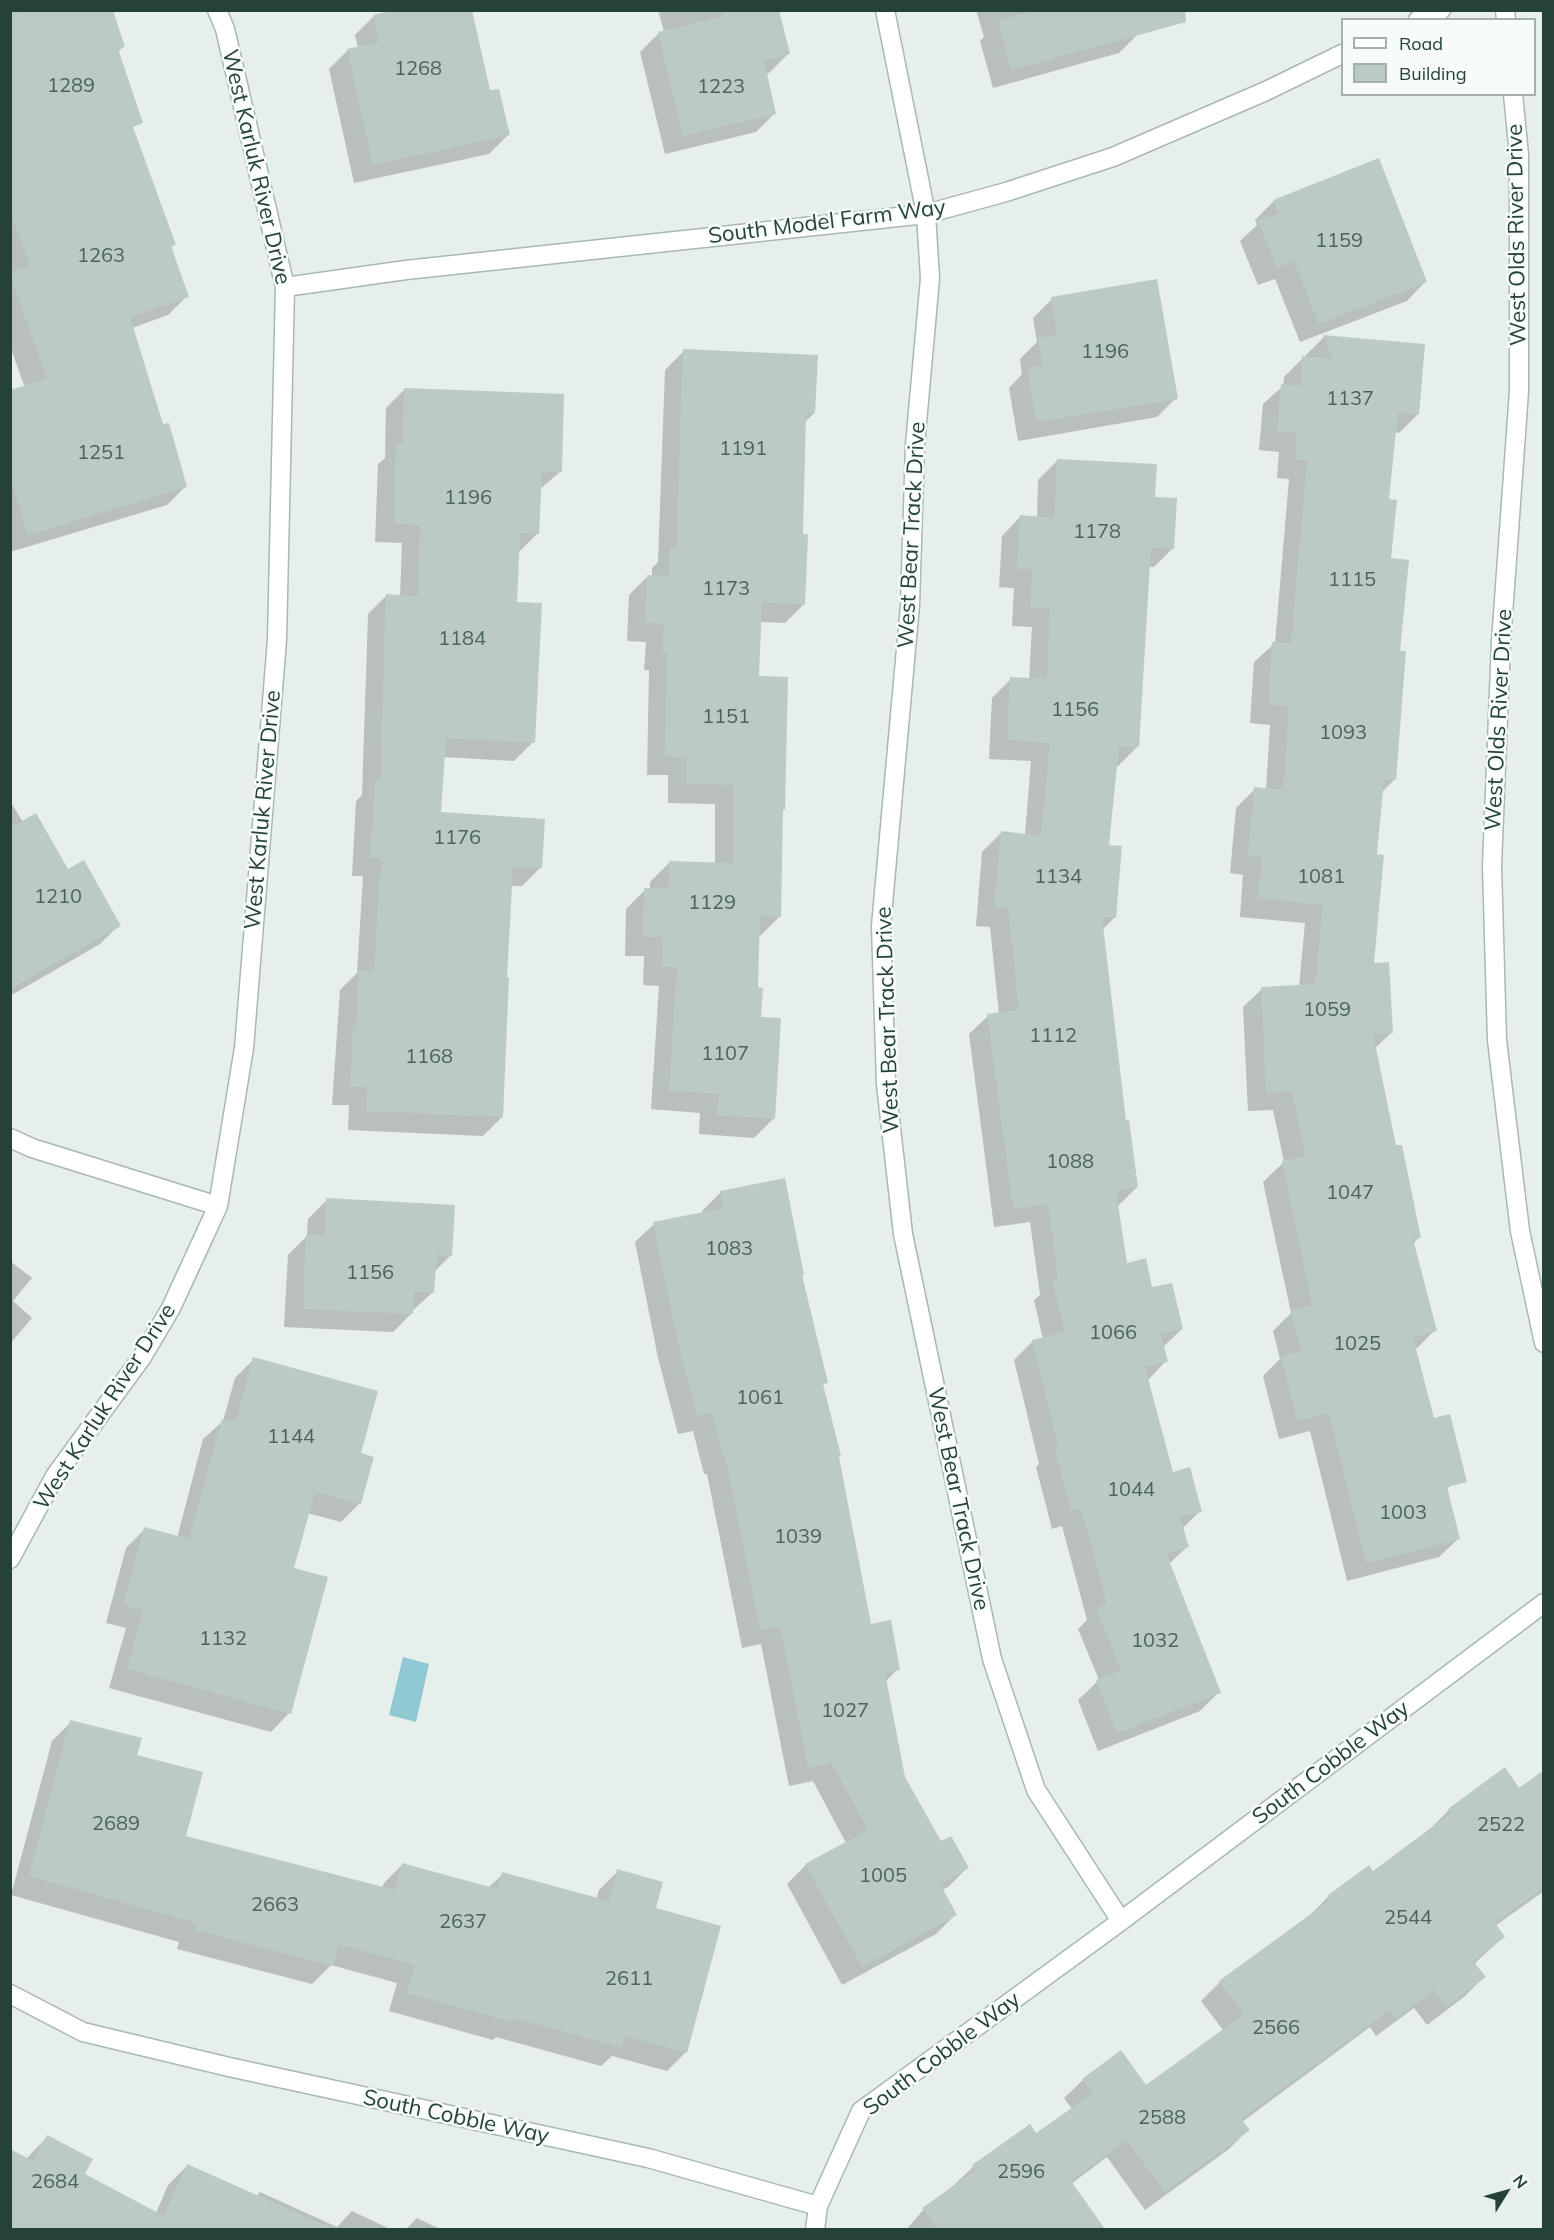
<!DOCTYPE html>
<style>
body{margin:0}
#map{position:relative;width:1554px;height:2240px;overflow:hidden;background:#e6efeb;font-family:Mulish,sans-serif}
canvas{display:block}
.frame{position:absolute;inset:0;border:12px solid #24423a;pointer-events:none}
.legend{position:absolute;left:1341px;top:18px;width:195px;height:78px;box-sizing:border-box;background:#f7fbf9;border:2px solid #a3b1ad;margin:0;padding:8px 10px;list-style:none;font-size:18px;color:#24423a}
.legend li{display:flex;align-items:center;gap:12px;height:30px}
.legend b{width:30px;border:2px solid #a3b1ad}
.north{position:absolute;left:1476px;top:2162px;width:60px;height:60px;-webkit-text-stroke:4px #f7fbf9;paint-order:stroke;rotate:53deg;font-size:16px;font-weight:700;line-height:24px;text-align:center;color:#24423a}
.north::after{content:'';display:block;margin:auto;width:21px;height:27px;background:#24423a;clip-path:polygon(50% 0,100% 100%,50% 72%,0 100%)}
</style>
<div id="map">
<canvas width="1554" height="2240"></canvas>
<div class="frame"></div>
<ul class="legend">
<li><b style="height:8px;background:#fff"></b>Road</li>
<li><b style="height:16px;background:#bbcac4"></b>Building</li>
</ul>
<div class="north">N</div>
</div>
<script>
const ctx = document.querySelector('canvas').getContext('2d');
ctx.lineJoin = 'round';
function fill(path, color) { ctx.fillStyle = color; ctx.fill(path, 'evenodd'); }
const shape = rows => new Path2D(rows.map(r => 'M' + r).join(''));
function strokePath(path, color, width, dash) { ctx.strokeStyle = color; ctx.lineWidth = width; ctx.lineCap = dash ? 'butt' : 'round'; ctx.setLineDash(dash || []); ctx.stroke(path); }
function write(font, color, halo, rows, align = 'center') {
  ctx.font = font + ' Mulish,sans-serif'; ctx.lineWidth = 5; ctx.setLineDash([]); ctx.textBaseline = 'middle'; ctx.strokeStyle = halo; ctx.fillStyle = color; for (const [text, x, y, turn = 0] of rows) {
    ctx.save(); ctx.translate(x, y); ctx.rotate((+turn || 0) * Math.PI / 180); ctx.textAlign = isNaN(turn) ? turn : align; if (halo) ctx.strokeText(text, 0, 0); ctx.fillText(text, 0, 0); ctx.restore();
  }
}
fill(shape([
 [403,1657,429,1664,416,1722,389,1715]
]), '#8ec9d4');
fill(shape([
 [10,10,112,10,124,46,118,52,105,89,174,245,170,248,187,296,168,315,132,328,162,426,186,486,167,505,10,552,10,392,25,388,10,346],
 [658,10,777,10,788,54,769,73,765,74,775,113,756,132,665,154,640,52,659,33,664,32],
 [976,10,1135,10,1138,34,1119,53,993,88,980,41,984,37],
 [374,16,488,92,508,135,489,154,354,183,329,69,348,50,358,48,355,35],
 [1274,201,1425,282,1407,301,1300,342,1275,279,1258,285,1240,241,1257,225,1255,220],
 [1052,299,1176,398,1157,417,1018,441,1009,388,1022,374,1020,359,1037,342,1033,318],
 [1324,337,1418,414,1399,433,1394,432,1388,500,1390,560,1399,652,1395,779,1381,793,1375,855,1373,965,1391,1033,1374,1049,1395,1147,1419,1237,1413,1244,1435,1330,1415,1350,1433,1420,1463,1473,1446,1490,1458,1539,1439,1557,1347,1581,1310,1431,1279,1439,1263,1376,1280,1359,1273,1331,1291,1313,1263,1182,1284,1162,1273,1110,1248,1111,1243,1007,1262,989,1299,987,1305,923,1240,917,1243,875,1230,873,1236,808,1255,789,1266,790,1270,725,1250,723,1254,662,1275,643,1289,479,1277,478,1279,452,1259,450,1263,404,1283,386,1284,377,1303,358,1306,358,1305,356],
 [684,351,814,413,805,422,801,535,804,604,785,623,760,622,757,677,784,809,781,812,779,917,760,936,758,936,757,989,773,1119,754,1138,699,1134,700,1113,651,1109,659,986,643,985,644,956,625,956,626,909,645,890,650,890,650,882,669,863,715,864,715,804,668,803,668,775,647,775,649,670,644,670,646,642,627,641,629,595,648,576,652,577,652,568,658,562,665,370],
 [405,389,561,471,539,490,538,533,518,553,516,603,533,742,514,761,443,757,440,814,541,867,522,886,510,886,502,1117,483,1136,348,1130,349,1105,332,1105,340,990,357,973,363,876,352,876,356,801,362,795,368,614,387,595,400,596,402,543,375,542,378,464,385,458,386,408],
 [1057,461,1153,499,1173,548,1154,567,1148,567,1137,747,1118,766,1115,766,1108,846,1114,918,1102,930,1124,1122,1137,1187,1117,1207,1125,1265,1151,1289,1182,1329,1163,1347,1166,1361,1147,1381,1172,1474,1200,1511,1182,1529,1187,1547,1169,1564,1219,1692,1200,1711,1098,1751,1078,1700,1099,1680,1078,1629,1087,1620,1062,1526,1052,1529,1036,1467,1039,1464,1014,1360,1033,1341,1043,1339,1034,1300,1040,1295,1030,1222,994,1227,969,1034,988,1016,999,1014,990,927,976,926,982,852,1001,833,1025,835,1031,761,989,759,992,698,1011,679,1029,680,1032,627,1012,626,1014,588,999,587,1002,536,1020,517,1037,518,1038,480],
 [10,801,23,822,119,925,100,944,10,996],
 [721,1192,803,1275,801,1276,826,1382,822,1386,870,1626,898,1669,885,1682,904,1777,940,1843,967,1868,948,1887,942,1890,955,1915,936,1934,842,1985,787,1884,806,1865,846,1843,813,1781,789,1786,761,1644,742,1648,707,1474,704,1474,693,1431,678,1434,658,1358,635,1242,654,1224,702,1214,702,1211],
 [327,1200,451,1255,434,1272,433,1292,412,1311,412,1313,393,1332,284,1327,288,1255,307,1236,308,1219],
 [10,1261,32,1278,13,1301,32,1318,10,1344],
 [254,1359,359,1454,360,1503,341,1522,307,1513,292,1569,289,1713,271,1732,109,1688,126,1628,106,1623,126,1548,145,1529,177,1538,203,1439,223,1421,235,1378],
 [71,1722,136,1756,184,1837,382,1888,384,1883,402,1865,488,1888,503,1874,596,1900,599,1890,618,1871,654,1909,686,2052,667,2071,612,2056,601,2066,496,2037,493,2040,389,2011,397,1983,331,1965,312,1984,177,1949,179,1942,11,1895,52,1741],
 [1504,1769,1519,1790,1544,1772,1544,1891,1495,1926,1503,1937,1474,1964,1484,1977,1465,1996,1427,2025,1414,2008,1376,2036,1370,2027,1242,2122,1248,2130,1229,2149,1145,2210,1107,2157,1071,2184,1104,2230,906,2230,923,2210,954,2185,973,2167,1029,2126,1036,2135,1072,2109,1064,2098,1083,2080,1145,2087,1223,2030,1201,2001,1220,1982,1309,1916,1328,1897,1373,1873,1430,1829,1449,1810],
 [47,2137,83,2175,156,2213,168,2185,187,2166,256,2197,260,2192,337,2227,352,2211,392,2230,10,2230,10,2151,26,2159],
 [417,2218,442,2230,405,2230]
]), '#0003');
fill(shape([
 [28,10,113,10,125,47,118,49,143,123,133,127,176,245,171,246,189,297,130,317,163,424,169,423,187,487,28,535,10,477,10,390,47,379,10,274,10,273,30,266,10,209,10,16],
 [394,10,472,10,490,90,499,89,510,135,373,165,347,49,379,42,373,15],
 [721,10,779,10,790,54,764,60,776,114,683,136,658,32,723,16],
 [1035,10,1185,10,1186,22,1011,70,998,21],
 [1379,158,1427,282,1319,324,1294,261,1277,268,1258,221,1278,213,1273,200],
 [1157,279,1178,399,1036,422,1027,368,1043,365,1038,338,1057,335,1051,297],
 [1323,335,1425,344,1419,415,1398,412,1389,499,1397,500,1391,558,1409,560,1400,651,1406,651,1396,780,1384,779,1377,854,1384,855,1374,963,1389,962,1393,1033,1373,1034,1396,1145,1402,1145,1421,1238,1413,1239,1437,1331,1413,1337,1434,1418,1450,1414,1467,1482,1447,1487,1460,1539,1366,1563,1329,1413,1297,1421,1281,1356,1301,1351,1291,1311,1312,1305,1282,1161,1306,1156,1292,1092,1266,1093,1261,987,1315,984,1323,905,1258,898,1262,856,1248,855,1254,787,1283,790,1289,706,1268,705,1272,642,1291,643,1307,461,1295,460,1297,433,1277,431,1281,384,1300,386,1302,356,1333,359],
 [683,349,818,355,815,413,806,413,803,534,808,534,805,605,762,602,759,676,788,677,785,810,783,810,781,917,760,916,758,987,763,988,761,1017,781,1018,775,1119,717,1115,719,1094,669,1091,677,967,662,967,662,937,643,937,644,888,668,889,669,861,733,863,733,785,686,784,686,757,665,757,667,652,662,652,664,624,645,622,647,575,669,576,670,547,676,548],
 [404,388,564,394,562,472,542,471,539,534,520,533,517,602,542,603,535,743,446,738,441,812,545,819,542,868,513,867,507,977,509,977,503,1117,366,1111,367,1087,350,1087,353,1026,356,1026,358,970,374,971,381,858,370,858,375,781,380,781,386,594,418,596,420,525,394,524,396,444,403,444],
 [1057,459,1157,464,1155,497,1177,498,1174,549,1151,547,1139,747,1119,746,1109,845,1122,846,1116,918,1102,917,1126,1120,1129,1120,1138,1187,1116,1191,1127,1263,1146,1258,1152,1287,1172,1283,1183,1329,1161,1334,1168,1362,1145,1367,1173,1472,1190,1467,1202,1512,1180,1517,1189,1547,1166,1553,1221,1693,1117,1733,1096,1680,1121,1670,1096,1608,1107,1604,1081,1508,1071,1511,1054,1447,1058,1446,1032,1340,1065,1332,1052,1280,1058,1279,1048,1204,1013,1209,987,1014,1019,1010,1008,908,994,907,1001,831,1041,836,1050,743,1007,740,1010,677,1047,679,1050,608,1030,608,1032,569,1017,569,1020,515,1054,518],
 [36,813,68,869,84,860,121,926,10,989,10,828],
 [785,1178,804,1275,802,1275,828,1383,823,1384,841,1456,839,1457,871,1624,891,1620,900,1670,885,1673,905,1777,941,1841,951,1836,969,1868,940,1884,957,1915,862,1967,805,1864,868,1830,832,1763,808,1768,780,1626,760,1630,725,1456,723,1456,712,1413,697,1416,677,1339,653,1222,724,1208,720,1191],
 [326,1198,455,1205,452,1256,437,1255,434,1293,414,1291,413,1314,303,1309,306,1235,325,1235],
 [253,1357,378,1391,361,1453,374,1457,361,1504,315,1492,294,1568,328,1577,291,1714,127,1669,143,1610,123,1605,144,1527,189,1539,222,1419,236,1422],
 [70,1720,142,1738,137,1755,203,1772,186,1836,395,1890,402,1863,497,1889,502,1872,609,1901,617,1869,663,1882,656,1908,721,1926,687,2053,625,2036,622,2048,514,2018,513,2022,407,1993,415,1965,338,1944,333,1966,195,1930,196,1923,29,1876],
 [1505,1767,1519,1788,1544,1770,1544,1887,1495,1923,1505,1937,1473,1961,1486,1977,1446,2007,1434,1990,1396,2019,1390,2010,1241,2119,1250,2130,1165,2192,1126,2140,1071,2181,1105,2229,938,2229,922,2208,976,2170,972,2165,1030,2124,1036,2133,1093,2093,1082,2079,1121,2050,1146,2085,1244,2014,1219,1981,1330,1900,1327,1896,1369,1865,1373,1871,1451,1813,1448,1809],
 [47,2135,93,2159,85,2174,164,2216,187,2164,333,2229,10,2229,10,2149,33,2161]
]), '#bbcac4');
const minor = shape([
 [885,10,926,214,930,278,915,445,910,605,881,926,886,1084,903,1234,992,1659,1036,1790,1121,1921],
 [1505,10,1506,20],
 [1418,20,1441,10],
 [1513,94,1519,155,1519,391,1501,642,1492,866,1497,1040,1520,1231,1544,1343],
 [285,287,406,270,926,214,1006,192,1113,157,1266,91,1342,54],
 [10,1138,32,1148,218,1206],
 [10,1559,55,1476,142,1357,171,1308,218,1206,244,1048,277,640,285,287,225,29,217,10],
 [10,1994,83,2032,229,2067,648,2158,818,2206],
 [815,2230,818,2206,861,2111,1121,1921,1544,1603]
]);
strokePath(minor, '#a8b8b2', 21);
strokePath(minor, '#fff', 18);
write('20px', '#4a645c', null, [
 ["1268",418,69],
 ["1289",71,86],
 ["1223",721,87],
 ["1159",1339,241],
 ["1263",101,256],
 ["1196",1105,352],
 ["1137",1350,399],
 ["1191",743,449],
 ["1251",101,453],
 ["1196",468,498],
 ["1178",1097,532],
 ["1115",1352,580],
 ["1173",726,589],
 ["1184",462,639],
 ["1156",1075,710],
 ["1151",726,717],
 ["1093",1343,733],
 ["1176",457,838],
 ["1134",1058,877],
 ["1081",1321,877],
 ["1210",58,897],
 ["1129",712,903],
 ["1059",1327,1010],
 ["1112",1053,1036],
 ["1107",725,1054],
 ["1168",429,1057],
 ["1088",1070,1162],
 ["1047",1350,1193],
 ["1083",729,1249],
 ["1156",370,1273],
 ["1066",1113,1333],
 ["1025",1357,1344],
 ["1061",760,1398],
 ["1144",291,1437],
 ["1044",1131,1490],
 ["1003",1403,1513],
 ["1039",798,1537],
 ["1132",223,1639],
 ["1032",1155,1641],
 ["1027",845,1711],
 ["2689",116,1824],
 ["2522",1501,1825],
 ["1005",883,1876],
 ["2663",275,1905],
 ["2544",1408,1918],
 ["2637",463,1922],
 ["2611",629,1979],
 ["2566",1276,2028],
 ["2588",1162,2118],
 ["2596",1021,2172],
 ["2684",55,2182]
]);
write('22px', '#24423a', '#f7fbf9', [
 ["West Karluk River Drive",256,167,77],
 ["South Model Farm Way",827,222,-7],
 ["West Olds River Drive",1517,235,-91],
 ["West Bear Track Drive",912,535,-87],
 ["West Olds River Drive",1499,720,-87],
 ["West Karluk River Drive",263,810,-85],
 ["West Bear Track Drive",888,1020,-92],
 ["West Karluk River Drive",105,1407,-57],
 ["West Bear Track Drive",958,1499,78],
 ["South Cobble Way",1331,1763,-37],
 ["South Cobble Way",942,2054,-37],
 ["South Cobble Way",456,2117,12]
]);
</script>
